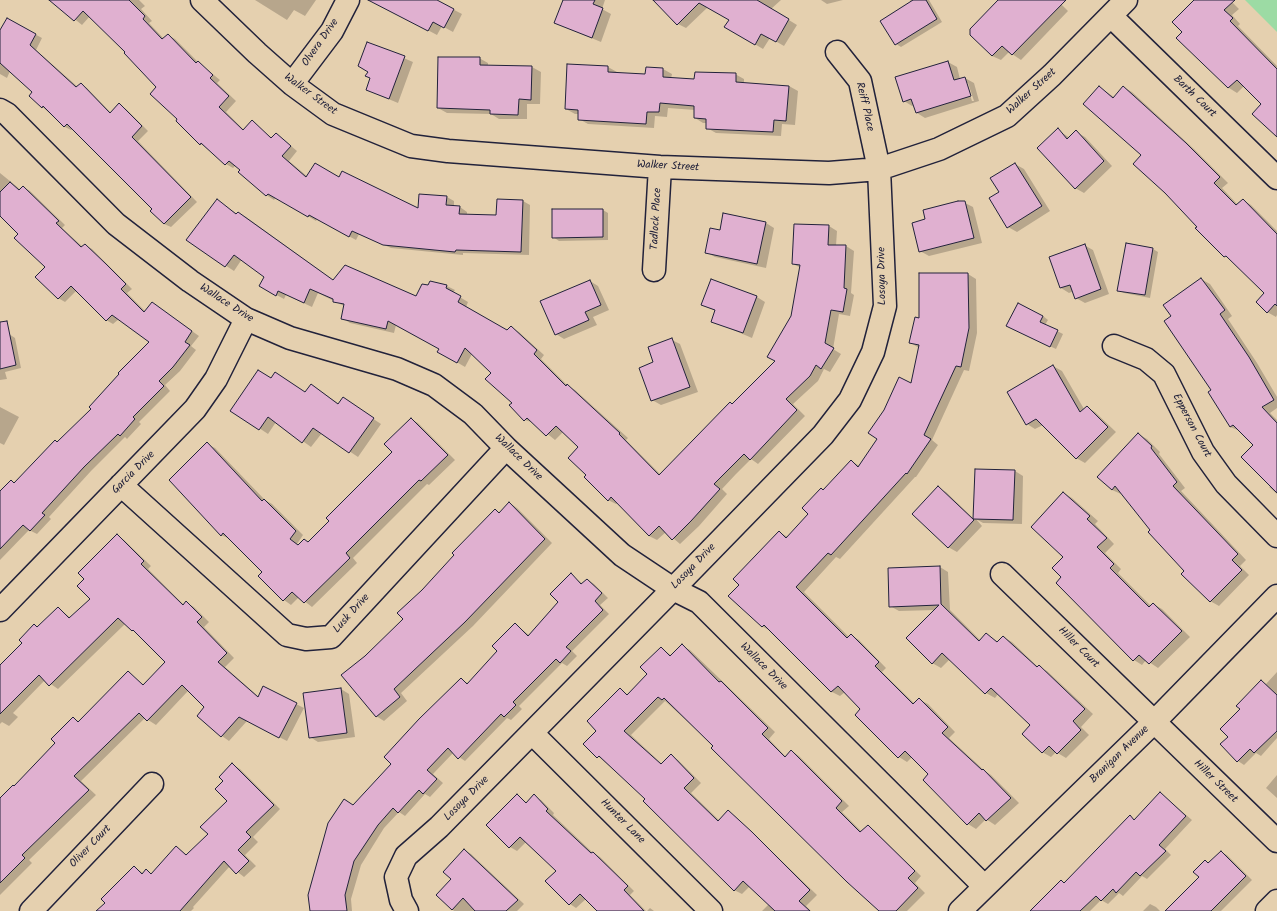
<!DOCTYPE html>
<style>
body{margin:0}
canvas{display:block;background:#e5d0af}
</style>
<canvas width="1277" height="911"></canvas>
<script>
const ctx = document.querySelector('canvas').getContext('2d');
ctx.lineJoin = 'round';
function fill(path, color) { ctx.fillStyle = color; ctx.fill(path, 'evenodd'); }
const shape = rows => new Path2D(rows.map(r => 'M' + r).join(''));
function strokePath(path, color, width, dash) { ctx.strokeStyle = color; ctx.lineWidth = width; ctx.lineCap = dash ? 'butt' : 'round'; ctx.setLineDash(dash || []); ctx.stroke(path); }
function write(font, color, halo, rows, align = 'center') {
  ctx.font = font + ' Kalam,sans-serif'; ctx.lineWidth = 3; ctx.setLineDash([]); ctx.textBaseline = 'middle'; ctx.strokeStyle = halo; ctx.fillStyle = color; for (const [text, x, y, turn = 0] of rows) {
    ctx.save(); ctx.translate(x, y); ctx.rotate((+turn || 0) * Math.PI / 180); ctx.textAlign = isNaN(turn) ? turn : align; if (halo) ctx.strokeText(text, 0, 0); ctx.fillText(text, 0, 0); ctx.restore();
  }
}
fill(shape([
 [1245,0,1277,0,1277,32]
]), '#9cdba4');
fill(shape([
 [51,0,139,0,145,6,141,9,152,21,149,23,164,39,168,35,175,39,198,62,220,80,217,83,236,101,226,112,244,130,252,122,272,138,276,134,283,139,297,151,289,161,308,177,339,178,419,209,447,197,454,201,454,207,460,207,467,212,467,215,497,216,523,201,530,205,529,255,463,253,463,255,391,248,359,234,356,240,317,219,316,221,276,197,274,200,266,195,236,165,233,168,226,164,201,144,179,119,157,87,126,52,90,16,82,25],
 [255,0,316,0,305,16,294,10,287,20],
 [390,0,435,0,462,14,453,32,442,26,437,35,395,13],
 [564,0,605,0,602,9,611,14,601,42,555,23],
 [654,0,781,0,771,9,797,25,784,46,770,38,763,49,726,27,730,20,708,7,686,28,678,24],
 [821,0,843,0,827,4],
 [910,0,929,0,942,22,901,47,896,44,911,2],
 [999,0,1057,0,1068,11,1021,60,1009,52,1001,60,992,56],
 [1195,0,1230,0,1239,9,1232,15,1240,24,1238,26,1277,66,1277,135,1262,104,1244,86,1237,93,1229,88,1177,38,1183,32],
 [7,19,42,38,36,50,78,87,81,84,87,88,111,113,119,105,126,109,148,131,138,141,197,202,171,227,164,224,153,209,73,129,71,130,65,127,30,96,34,92,10,71,7,78,0,74,0,32],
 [368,43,413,62,398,103,367,90,371,78,369,72],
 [479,58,488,63,488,66,532,67,541,72,540,104,527,104,527,119,499,119,491,114,447,113,438,108],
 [948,62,957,67,960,79,965,78,974,83,979,101,925,118,917,113,914,105,912,106,904,101],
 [966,83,968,83,974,101,972,101],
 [568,65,608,67,617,72,616,74,646,75,646,68,663,69,672,74,671,79,695,80,735,74,744,79,744,83,789,86,798,91,795,125,782,124,781,136,716,133,707,128,707,123,703,123,695,118,695,110,668,108,667,117,655,116,654,128,588,124,579,119,579,114,575,114,566,109],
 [1099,87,1114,97,1123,87,1132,92,1194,149,1228,183,1222,188,1238,205,1243,200,1251,205,1277,231,1277,315,1276,317,1267,312,1265,293,1197,228,1198,227,1142,155],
 [1058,130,1070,138,1076,132,1085,137,1112,166,1084,193,1075,188],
 [1015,164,1024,169,1050,211,1017,232,1008,227,1001,192],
 [0,173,21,190,23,187,30,191,65,225,62,228,83,247,85,245,92,249,132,289,127,293,146,312,152,303,199,336,191,346,196,350,180,371,165,385,170,391,139,422,141,424,127,439,125,437,91,471,49,517,51,519,37,534,29,530,0,560,0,493,11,481,15,484,92,409,151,342,119,319,113,324,106,320,77,290,65,302,58,298,46,267,20,234,0,215],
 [218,201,237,214,238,213,246,217,334,281,416,298,430,283,447,286,455,290,453,293,468,302,466,307,507,331,511,327,519,332,544,355,541,359,568,386,575,390,628,438,626,440,661,475,776,361,792,317,801,268,793,264,829,226,837,231,836,246,846,246,854,251,851,293,854,295,850,316,839,314,833,349,841,354,830,372,824,369,818,381,793,404,805,416,758,464,751,459,736,474,722,489,727,494,699,526,680,544,666,532,657,540,649,536,618,503,616,504,608,500,587,475,580,447,564,431,555,440,534,423,525,420,493,373,472,354,465,367,438,351,440,348,396,325,394,333,350,323,342,318,344,306,318,293,312,307,286,295,284,299,260,286,266,277,242,259,234,271,187,240],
 [965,203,973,207,982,243,929,256,920,251,926,220],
 [603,210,608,213,608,240,559,241,553,237],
 [766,223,774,228,766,268,715,257,706,252,720,231],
 [1127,244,1153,249,1158,252,1150,298,1124,293,1118,290],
 [1084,245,1093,250,1109,294,1085,303,1076,298,1074,291,1069,293,1061,288],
 [968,274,976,279,977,333,969,371,964,370,932,440,938,445,916,477,915,477,840,559,836,557,804,592,849,637,851,635,859,640,886,668,882,672,915,704,920,700,928,704,955,732,949,738,985,771,991,775,1019,803,995,825,986,819,976,829,968,824,930,774,912,757,907,762,899,757,862,709,845,692,840,696,832,692,771,631,763,627,730,596,740,585,779,532,788,537,810,514,824,491,851,461,860,466,912,384,919,348,911,343,920,319],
 [1201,279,1210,284,1232,316,1228,319,1257,363,1277,397,1277,408,1270,413,1277,420,1277,494,1269,487,1271,486,1254,445,1240,431,1230,427,1213,390,1172,316],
 [590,281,598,286,609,310,593,317,597,325,564,339,556,334],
 [757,297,765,302,752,338,712,321,716,311,702,305],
 [1043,316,1048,320,1045,325,1063,334,1056,349,1013,329],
 [9,334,15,338,21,368,5,372,7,379,0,380,0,336],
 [672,340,680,344,698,392,661,405,652,400,654,363],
 [1053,366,1062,371,1084,409,1087,407,1095,412,1116,432,1085,463,1076,458,1043,425,1035,429,1027,424],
 [271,379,305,393,312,385,339,404,351,404,381,424,358,457,322,433,311,447,276,422,268,434,232,410],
 [0,407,19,417,4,445,0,443],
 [411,419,418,423,455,460,429,485,427,484,353,558,357,563,312,607,299,597,291,605,284,600,260,576,264,572,230,539,221,535,207,444,215,448,265,500,272,504,303,535,297,544,299,545,309,542,330,521,393,452],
 [1138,434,1147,439,1160,452,1159,454,1185,488,1181,491,1246,560,1240,566,1249,575,1219,606,1210,601,1122,493,1121,494,1112,490],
 [1015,471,1023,476,1022,524,983,523,976,519,982,526,957,552,948,547,938,488,946,492,974,519],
 [1064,493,1072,498,1098,521,1095,524,1114,544,1105,553,1121,569,1118,573,1151,606,1153,604,1162,609,1190,637,1158,668,1146,660,1142,665,1134,660,1063,577,1065,557],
 [510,503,517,508,552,543,473,626,401,693,407,701,384,721,376,716,365,657,404,619,496,510,500,513],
 [117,535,124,540,151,566,148,569,184,605,187,603,194,607,209,622,204,627,234,658,225,667,259,697,296,704,304,708,287,741,247,721,229,741,222,736,205,707,188,691,156,725,145,718,81,781,96,795,29,860,32,863,0,895,0,799,15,787,57,743,73,718,80,722,128,672,144,685,167,662,139,634,125,624,58,689,45,680,13,713,18,717,9,726,2,722,0,724,0,667,24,643,34,625,38,627,58,608,71,618,91,599,85,579],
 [940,567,948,572,950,610,980,640,986,634,998,642,1003,637,1012,642,1038,667,1047,671,1093,714,1081,727,1089,735,1066,758,1056,752,1051,757,1042,752,1032,725,998,694,995,698,986,693,950,659,941,668,932,663,936,610,899,611,890,606],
 [571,575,583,584,588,580,594,584,608,598,600,605,609,614,572,651,577,656,567,666,562,663,519,706,522,709,511,720,507,718,465,761,453,753,433,774,443,783,430,797,425,794,405,816,399,812,384,828,361,865,351,899,352,911,311,911,354,806,392,764,461,680,468,683,498,651,515,624,529,635,559,602],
 [682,646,690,650,775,732,769,739,786,757,792,751,799,756,849,806,842,812,862,832,868,826,875,831,921,876,915,883,925,893,907,911,880,911,714,746,665,701,631,735,662,764,671,755,678,760,701,783,691,793,720,821,728,811,735,816,817,895,806,906,811,911,762,911,769,904,750,886,742,894,734,890,647,799,584,744,597,731,620,689,628,695,649,674,661,648,672,656],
 [1277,672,1277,738,1261,756,1256,753,1244,765,1238,761,1229,737,1241,709,1261,681,1266,684],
 [341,689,349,694,355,737,318,742,310,737],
 [232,764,240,769,280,809,253,837,258,842,245,855,256,866,244,877,230,866,193,907,194,908,191,911,98,911,134,867,143,873,146,870,152,874,176,847,187,855,209,834,228,801,225,781],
 [1277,775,1277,798,1266,788],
 [1160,793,1192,820,1165,849,1171,855,1147,879,1142,876,1123,896,1119,893,1108,904,1101,900,1090,911,1036,911,1061,881,1065,884,1130,816,1135,820],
 [517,795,527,803,534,796,541,800,554,813,553,815,592,852,600,857,634,891,630,895,646,911,598,911,586,899,576,908,570,904,546,881,557,871,526,842,517,851,510,847],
 [464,850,471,854,524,904,517,911,454,911,438,895,453,879],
 [1221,852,1227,855,1252,880,1221,911,1166,911,1200,877,1205,861,1209,864],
 [1150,904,1156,907,1160,911,1143,911],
 [650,908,654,911,647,911]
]), '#0003');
const building = shape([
 [49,0,129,0,145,16,143,19,162,39,168,34,196,63,198,61,213,75,210,78,229,96,219,107,243,130,252,120,271,138,276,133,291,146,282,156,306,177,315,163,339,177,342,171,418,208,419,194,447,196,446,205,460,206,459,214,496,215,497,199,523,200,521,252,456,250,455,252,383,245,352,231,349,237,309,215,308,217,268,194,266,196,238,172,240,170,229,161,225,165,201,143,200,145,176,121,177,119,150,94,156,87,124,53,125,52,83,11,74,21,49,0],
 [368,0,437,0,454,9,444,28,433,22,428,31,368,0],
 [563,0,595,0,593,4,603,8,592,38,554,23,563,0],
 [653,0,757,0,789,19,776,42,761,34,755,45,724,27,729,20,699,3,677,25,653,0],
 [913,0,926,0,937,19,895,45,880,21,913,0],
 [998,0,1066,0,1012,55,1002,46,992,56,970,35,970,29,998,0],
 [1194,0,1235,0,1224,10,1233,18,1230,21,1277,69,1277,137,1252,114,1261,104,1237,80,1228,88,1176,38,1182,32,1172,22,1194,0],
 [7,18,36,34,30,45,76,87,81,83,110,113,119,103,142,126,132,137,191,197,164,224,150,211,152,209,67,124,64,127,43,106,42,108,29,96,32,92,0,63,0,30,7,18],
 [367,42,405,56,389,99,366,90,370,78,365,76,368,72,358,66,367,42],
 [438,57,480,57,480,65,532,66,531,100,519,99,518,115,490,114,490,110,437,108,438,57],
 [948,61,954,80,965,77,971,96,916,113,911,99,903,102,895,77,948,61],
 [567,64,608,66,608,72,645,74,646,67,663,68,663,77,694,79,695,72,736,73,736,82,789,86,786,121,774,120,773,132,706,129,706,119,694,118,694,106,660,103,659,112,647,112,646,124,578,120,578,110,565,109,567,64],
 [1099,86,1113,98,1123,86,1186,143,1220,177,1214,183,1236,205,1243,199,1277,234,1277,306,1275,304,1267,313,1256,302,1264,293,1226,256,1224,257,1195,228,1197,227,1165,193,1133,164,1141,155,1083,104,1099,86],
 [1058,128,1067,139,1076,130,1104,161,1075,189,1037,148,1058,128],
 [1015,163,1042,206,1007,228,989,198,999,192,990,178,1015,163],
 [10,182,19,190,23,186,59,221,56,223,81,247,85,244,106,264,126,284,121,289,144,312,152,302,192,331,185,342,190,345,173,367,159,381,164,386,133,417,135,419,120,436,118,434,84,467,42,513,45,515,30,531,23,525,0,549,0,491,11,480,14,483,55,440,57,442,91,409,89,407,119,374,118,373,149,342,112,315,106,321,71,286,58,299,35,277,45,267,14,238,18,234,0,216,0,192,10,182],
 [217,199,236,214,238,212,333,280,345,265,416,296,422,284,428,285,430,281,447,285,446,288,461,296,458,302,507,330,511,326,537,350,534,354,566,386,567,384,620,433,619,434,659,475,730,402,732,404,775,361,767,357,791,316,800,265,792,264,794,224,829,225,828,245,846,245,844,288,847,289,843,312,831,310,825,343,834,348,821,369,816,365,810,376,786,399,797,410,750,460,744,454,714,484,720,489,691,521,672,540,659,526,649,536,611,497,608,501,584,477,586,475,568,458,578,447,556,426,546,436,527,418,524,421,509,405,512,403,485,379,491,373,465,348,457,363,437,352,439,349,388,321,386,329,341,319,344,304,333,302,333,299,310,289,304,303,278,291,276,296,259,286,264,277,234,255,225,267,186,240,217,199],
 [958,201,965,201,974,238,919,252,912,223,925,219,923,210,958,201],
 [552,209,603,209,603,237,552,238,552,209],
 [723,213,766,222,757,264,705,253,710,228,720,230,723,213],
 [1126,243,1153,248,1145,295,1117,291,1126,243],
 [1085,244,1101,289,1075,299,1070,285,1060,288,1049,257,1085,244],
 [919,273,968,273,969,328,961,367,956,366,924,435,931,439,907,474,906,473,831,555,828,553,796,587,847,638,851,634,879,662,875,666,913,704,919,698,948,727,942,733,982,770,983,769,1011,798,986,821,979,813,967,825,923,780,928,774,905,751,898,758,855,715,860,709,838,686,831,692,764,625,762,627,728,596,739,585,733,579,779,531,786,538,808,514,802,508,821,488,823,490,851,460,858,467,877,439,868,433,884,410,899,377,911,383,919,345,909,343,915,317,919,318,919,273],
 [1201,278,1225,310,1220,314,1249,357,1274,400,1262,407,1277,423,1277,493,1241,457,1253,445,1233,425,1230,427,1208,392,1211,390,1164,321,1171,316,1163,305,1201,278],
 [711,279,757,296,743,333,711,322,715,310,701,305,711,279],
 [590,280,601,305,585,312,589,320,555,335,540,301,590,280],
 [1018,303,1043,316,1040,322,1058,330,1050,347,1006,326,1018,303],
 [7,321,16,365,0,369,0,322,7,321],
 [672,338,690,387,651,401,639,368,653,362,648,347,672,338],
 [1053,365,1080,412,1087,406,1108,427,1076,459,1036,419,1026,425,1007,392,1053,365],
 [258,370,271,378,275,372,305,392,311,384,338,404,343,397,374,418,349,453,313,428,302,443,268,417,259,430,230,411,258,370],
 [411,418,448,455,421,481,419,480,346,553,350,558,304,603,292,592,283,601,258,576,262,572,223,533,221,536,169,480,207,442,262,501,264,499,296,531,290,539,298,545,304,539,308,542,329,521,326,518,392,452,384,444,411,418],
 [1138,433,1152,446,1151,448,1177,482,1173,486,1238,554,1232,560,1242,570,1210,602,1181,574,1184,571,1148,532,1150,530,1115,486,1112,490,1097,477,1138,433],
 [975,469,1015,470,1013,520,973,519,975,469],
 [938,486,974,520,948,548,912,514,938,486],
 [1063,492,1090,516,1087,519,1107,538,1097,547,1114,564,1110,568,1149,607,1153,603,1182,631,1149,664,1139,655,1133,661,1056,583,1061,577,1052,568,1063,557,1031,527,1063,492],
 [509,502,545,539,465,622,394,689,400,697,376,717,341,675,365,656,403,619,397,613,422,590,454,555,452,553,495,509,499,513,509,502],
 [117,534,144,561,141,564,183,605,186,601,202,617,197,622,227,653,218,662,258,697,263,686,297,703,279,738,239,717,221,737,197,716,204,707,182,685,147,721,139,713,74,776,89,790,22,855,25,858,0,883,0,798,13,785,14,786,55,743,51,739,73,717,78,722,128,671,143,685,165,662,133,630,132,631,118,618,49,686,39,675,0,714,0,665,22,643,19,640,34,624,37,627,58,607,69,618,90,599,77,586,84,579,78,573,117,534],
 [940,566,941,604,979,641,986,633,997,642,1003,636,1037,667,1039,665,1085,709,1073,721,1081,730,1057,754,1049,746,1042,753,1022,734,1030,725,991,688,985,694,942,653,932,664,906,638,939,605,889,607,888,568,940,566],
 [571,573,581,584,587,579,602,593,595,601,603,610,566,647,571,651,560,663,556,659,513,702,516,705,504,717,501,714,458,759,448,748,427,770,437,779,423,794,419,790,398,813,393,808,378,825,354,861,345,895,347,911,310,911,308,895,328,823,344,799,353,805,391,764,384,757,419,719,461,678,467,684,497,651,492,646,515,623,528,636,558,602,550,594,571,573],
 [682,644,719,682,721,681,768,728,762,734,785,757,791,750,842,801,836,808,860,832,868,825,915,871,908,878,918,888,896,911,879,911,847,882,711,748,713,746,664,698,662,700,658,697,624,731,661,764,671,754,694,778,684,788,718,821,728,810,752,832,810,890,799,901,810,911,775,911,743,881,734,891,643,801,645,799,599,756,597,758,583,744,596,731,587,721,620,688,627,695,647,674,640,667,661,647,670,656,682,644],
 [1261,680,1277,695,1277,731,1254,753,1250,749,1237,762,1220,744,1228,737,1220,729,1240,709,1236,706,1261,680],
 [341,688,347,733,309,738,303,693,341,688],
 [232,763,274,805,246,832,251,837,238,850,249,861,236,874,224,861,180,911,96,911,105,903,101,899,134,866,142,874,146,869,151,874,176,846,186,855,208,834,200,827,227,801,215,789,223,781,219,777,232,763],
 [1160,792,1186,816,1159,845,1166,851,1140,876,1136,872,1116,893,1113,889,1101,901,1096,896,1080,911,1030,911,1061,880,1064,883,1130,815,1134,820,1160,792],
 [517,794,526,803,534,794,548,809,546,811,591,853,593,852,628,886,624,890,644,911,597,911,580,894,569,905,545,881,556,871,520,837,509,848,486,825,517,794],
 [464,849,518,900,506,911,475,911,463,898,452,910,436,895,451,879,443,872,464,849],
 [1221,851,1246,876,1211,911,1165,911,1199,877,1193,872,1205,860,1208,863,1221,851]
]);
fill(building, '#e0b0d0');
strokePath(building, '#22223b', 1);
const minor = shape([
 [202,0,257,53,292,84,333,114,411,146,448,151,660,167,829,173,879,169,939,149,1007,116,1052,75,1126,0],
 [1111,16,1277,178],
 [292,84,332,31,348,0],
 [0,110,7,114,116,224,190,281,246,319,290,338,397,369,434,385,473,414,506,448,622,555,673,589,699,602,984,886],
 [654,270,660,167],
 [1114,346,1146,359,1164,374,1203,452,1226,484,1277,536],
 [121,485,287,635,306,639,331,637,506,448],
 [1002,574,1277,841],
 [0,610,195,409,216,379,246,319],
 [532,733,711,911],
 [31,911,152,784],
 [407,911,401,900,396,877,406,856,439,827,673,589,823,435,850,400,873,352,885,306,879,169,860,81,837,52],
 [960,911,1154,722,1277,596],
 [1267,911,1277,901]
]);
strokePath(minor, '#22223b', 25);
strokePath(minor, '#e5d0af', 22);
write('11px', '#22223b', '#e5d0af', [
 ["Olvera Drive",321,43,-55],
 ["Walker Street",1032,92,-42],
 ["Walker Street",310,95,36],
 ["Barth Court",1194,97,44],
 ["Reiff Place",864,107,77],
 ["Walker Street",668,167,3],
 ["Tadlock Place",657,219,-87],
 ["Losoya Drive",883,276,-91],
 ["Wallace Drive",226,304,33],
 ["Epperson Court",1191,426,62],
 ["Wallace Drive",518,458,44],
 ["Garcia Drive",134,473,-45],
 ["Losoya Drive",694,567,-46],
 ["Lusk Drive",352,614,-48],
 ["Hiller Court",1078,648,45],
 ["Wallace Drive",763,667,45],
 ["Branigan Avenue",1120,755,-44],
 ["Hiller Street",1215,782,44],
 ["Losoya Drive",467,799,-45],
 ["Hunter Lane",622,822,45],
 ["Oliver Court",91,847,-46]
]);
</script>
